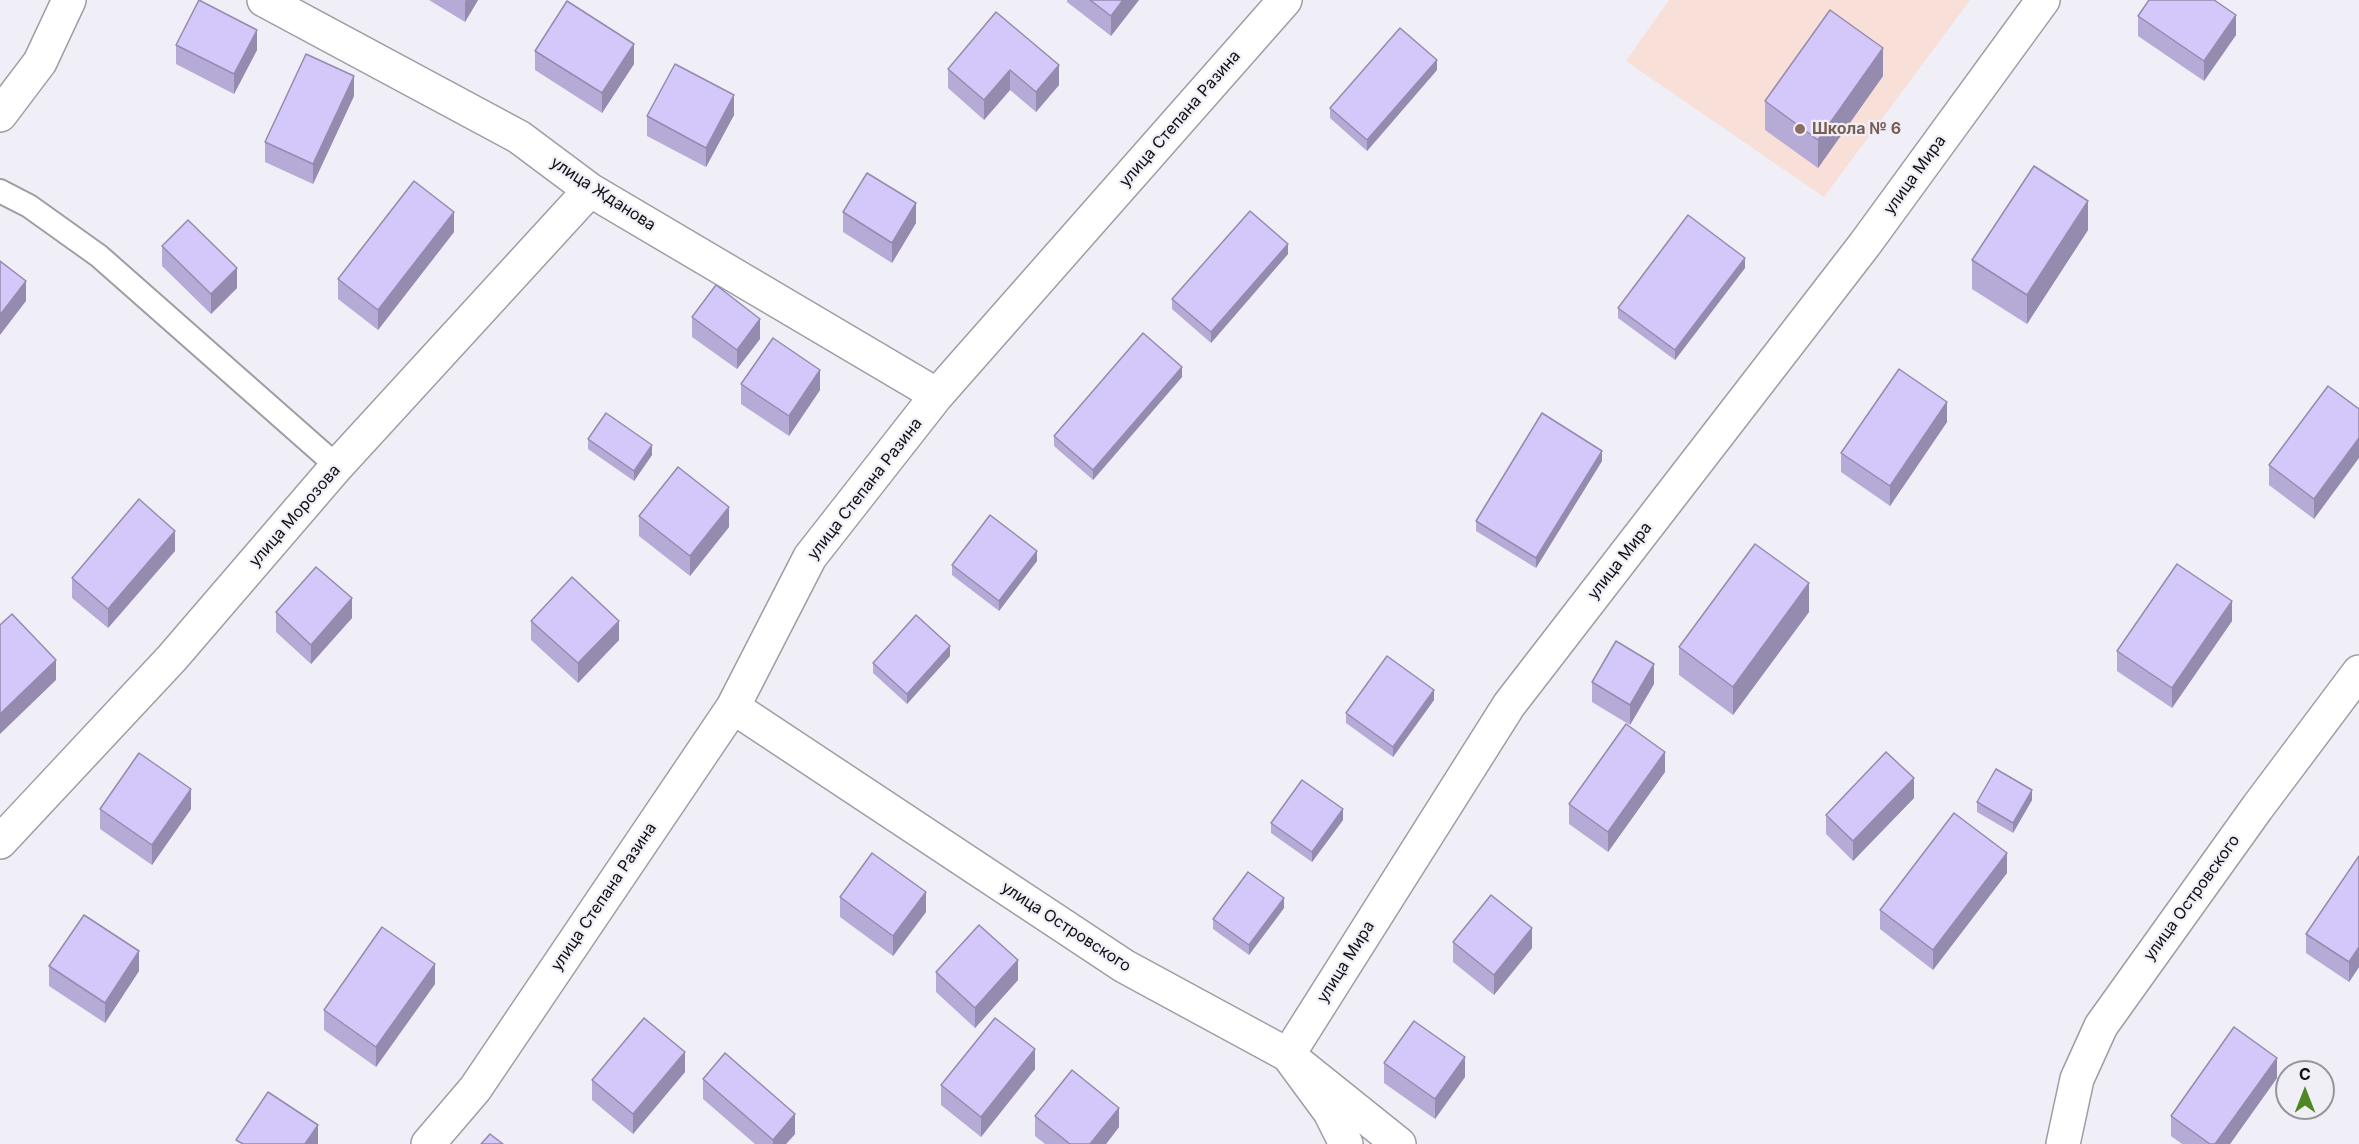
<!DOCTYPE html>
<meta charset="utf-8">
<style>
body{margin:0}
#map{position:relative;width:2359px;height:1144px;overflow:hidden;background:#f0eef6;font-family:Inter,sans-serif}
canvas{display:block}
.north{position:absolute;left:2275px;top:1060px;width:60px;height:60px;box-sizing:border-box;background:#f0eef6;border:2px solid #96959b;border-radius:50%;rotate:0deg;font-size:16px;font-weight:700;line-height:24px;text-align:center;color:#101012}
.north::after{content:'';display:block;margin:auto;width:21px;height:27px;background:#4f8722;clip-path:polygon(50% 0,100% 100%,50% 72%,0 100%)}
</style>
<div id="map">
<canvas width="2359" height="1144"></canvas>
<div class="north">С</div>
</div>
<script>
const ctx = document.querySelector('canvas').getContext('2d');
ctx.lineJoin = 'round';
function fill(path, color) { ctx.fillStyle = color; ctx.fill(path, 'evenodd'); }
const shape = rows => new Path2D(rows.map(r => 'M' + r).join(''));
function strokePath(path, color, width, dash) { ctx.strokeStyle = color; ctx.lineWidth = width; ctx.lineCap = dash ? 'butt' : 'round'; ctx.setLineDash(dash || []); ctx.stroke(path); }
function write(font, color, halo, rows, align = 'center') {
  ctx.font = font + ' Inter,sans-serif'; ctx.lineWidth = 4.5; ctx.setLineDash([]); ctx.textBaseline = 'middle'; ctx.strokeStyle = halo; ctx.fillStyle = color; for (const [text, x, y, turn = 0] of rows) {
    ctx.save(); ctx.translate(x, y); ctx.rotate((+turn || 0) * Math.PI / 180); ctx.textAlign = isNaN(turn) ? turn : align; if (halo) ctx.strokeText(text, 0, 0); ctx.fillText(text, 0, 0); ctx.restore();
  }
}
fill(shape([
 [1669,0,1970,0,1824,197,1626,61]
]), '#f8dfd7');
const lane = shape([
 [0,191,29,206,99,256,337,466]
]);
const street = shape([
 [264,0,519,137,590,190,937,395],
 [0,115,40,62,69,0],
 [733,707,1124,966,1288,1055,1399,1144],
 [0,842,172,658,337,466,590,190],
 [428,1144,475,1089,733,707,810,557,937,395,1285,0],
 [1346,1144,1330,1112,1288,1055,1509,705,1865,244,2043,0],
 [2063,1144,2077,1079,2101,1026,2257,808,2359,672]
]);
strokePath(lane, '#9e9da4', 26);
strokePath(street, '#9e9da4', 36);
strokePath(lane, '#fff', 22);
strokePath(street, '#fff', 33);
fill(shape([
 [429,0,478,0,465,22],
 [1067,0,1139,0,1111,36,1067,2],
 [996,12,1059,85,1036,112,1010,90,984,120,948,88,948,69],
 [2138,16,2236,35,2204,81,2138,36],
 [176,45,257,50,234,94,176,64],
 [535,51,634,64,602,113,535,70],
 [1437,70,1367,151,1330,118,1330,108],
 [1883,76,1818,168,1765,130,1765,101],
 [354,96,313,184,265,162,265,142],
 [734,115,706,167,647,136,647,116],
 [843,212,916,223,892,263,843,232],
 [2088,230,2027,324,1972,289,1972,260],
 [454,232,378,330,338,299,338,279],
 [162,246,237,288,211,314,162,266],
 [1288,254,1211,343,1172,309,1172,299],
 [1745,268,1675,360,1618,318,1618,308],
 [692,317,760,339,737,369,692,337],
 [1182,377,1093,480,1054,446,1054,436],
 [741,384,820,390,789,436,741,404],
 [2328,386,2314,519,2269,485,2269,465],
 [1947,422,1890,506,1841,472,1841,453],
 [588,439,652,455,634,481,588,449],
 [1602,461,1536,568,1476,531,1476,521],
 [639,516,729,527,690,576,639,536],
 [175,551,108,628,72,598,72,578],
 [1037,561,999,611,952,575,952,565],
 [276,612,352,618,311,664,276,632],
 [1809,612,1733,715,1679,675,1679,647],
 [531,621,619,640,578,683,531,640],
 [2232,621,2172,708,2117,671,2117,651],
 [950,656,907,704,873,673,873,663],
 [1592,682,1654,684,1630,725,1592,702],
 [1434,700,1393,757,1346,723,1346,713],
 [1665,772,1608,852,1569,824,1569,804],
 [1914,798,1853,861,1826,834,1826,815],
 [2032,800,2013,833,1977,812,1977,802],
 [100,809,191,809,152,865,100,829],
 [1343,820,1312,862,1271,833,1271,823],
 [2359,856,2359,967,2349,982,2306,953,2306,934],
 [2007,873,1933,970,1880,929,1880,910],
 [840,897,926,912,893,956,840,917],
 [1284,908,1249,955,1213,929,1213,919],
 [1453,942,1532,948,1494,995,1453,962],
 [49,966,139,971,105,1023,49,986],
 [936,972,1018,980,975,1028,936,992],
 [435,984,376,1067,324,1030,324,1010],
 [1384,1063,1465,1077,1435,1119,1384,1083],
 [1035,1069,981,1137,941,1105,941,1085],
 [685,1072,633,1134,592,1100,592,1080],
 [2277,1078,2230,1144,2182,1144,2171,1136,2171,1116],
 [703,1079,795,1134,786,1144,755,1144,703,1099],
 [1035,1116,1119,1127,1106,1144,1045,1144,1035,1136]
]), '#b6abd7');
fill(shape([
 [466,0,478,0,465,22,465,2],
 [1123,0,1139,0,1111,36,1111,16],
 [2236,15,2236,35,2204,81,2204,61],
 [257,30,257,50,234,94,234,74],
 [634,44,634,64,602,113,602,93],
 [1883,48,1883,76,1818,168,1818,140],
 [1437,60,1437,70,1367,151,1367,140],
 [1059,65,1059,85,1036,112,1036,92],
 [1010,70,1010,90,984,120,984,100],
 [354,76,354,96,313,184,313,164],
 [734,95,734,115,706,167,706,148],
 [2088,201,2088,230,2027,324,2027,295],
 [916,203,916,223,892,263,892,243],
 [454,212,454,232,378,330,378,310],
 [1288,244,1288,254,1211,343,1211,332],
 [1745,258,1745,268,1675,360,1675,350],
 [237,268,237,288,211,314,211,294],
 [26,281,26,301,0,335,0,315],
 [760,319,760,339,737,369,737,350],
 [1182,367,1182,377,1093,480,1093,470],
 [820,370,820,390,789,436,789,416],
 [1947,402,1947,422,1890,506,1890,486],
 [2359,438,2359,458,2314,519,2314,499],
 [652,445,652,455,634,481,634,471],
 [1602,451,1602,461,1536,568,1536,558],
 [729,507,729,527,690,576,690,556],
 [175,531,175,551,108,628,108,609],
 [1037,551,1037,561,999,611,999,601],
 [1809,583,1809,612,1733,715,1733,687],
 [352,598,352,618,311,664,311,645],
 [2232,601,2232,621,2172,708,2172,688],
 [619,621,619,640,578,683,578,663],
 [950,646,950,656,907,704,907,694],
 [56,660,56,680,0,734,0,714],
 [1654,664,1654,684,1630,725,1630,705],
 [1434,690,1434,700,1393,757,1393,747],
 [1665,752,1665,772,1608,852,1608,832],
 [1914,778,1914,798,1853,861,1853,841],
 [191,789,191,809,152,865,152,845],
 [2032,790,2032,800,2013,833,2013,823],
 [1343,809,1343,820,1312,862,1312,852],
 [2007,853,2007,873,1933,970,1933,950],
 [926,892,926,912,893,956,893,936],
 [1284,898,1284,908,1249,955,1249,945],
 [1532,928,1532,948,1494,995,1494,975],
 [2359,947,2359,967,2349,982,2349,962],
 [139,951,139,971,105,1023,105,1003],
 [1018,960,1018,980,975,1028,975,1008],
 [435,964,435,984,376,1067,376,1047],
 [1035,1049,1035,1069,981,1137,981,1117],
 [685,1052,685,1072,633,1134,633,1114],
 [1465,1057,1465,1077,1435,1119,1435,1099],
 [2277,1058,2277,1078,2230,1144,2215,1144],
 [1119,1108,1119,1127,1106,1144,1090,1144],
 [795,1114,795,1134,786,1144,773,1144,773,1140],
 [318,1125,318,1144,305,1144]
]), '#948baf');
const building = shape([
 [199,0,257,30,234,74,176,45,199,0],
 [1090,0,1123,0,1111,16,1090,0],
 [2149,0,2214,0,2236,15,2204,61,2138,16,2149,0],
 [567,1,634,44,602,93,535,51,567,1],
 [1830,10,1883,48,1818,140,1765,101,1830,10],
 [996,12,1059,65,1036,92,1010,70,984,100,948,69,996,12],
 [1400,28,1437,60,1367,140,1330,108,1400,28],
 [306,54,354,76,313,164,265,142,306,54],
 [675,64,734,95,706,148,647,116,675,64],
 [2034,166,2088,201,2027,295,1972,260,2034,166],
 [867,173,916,203,892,243,843,212,867,173],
 [414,181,454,212,378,310,338,279,414,181],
 [1250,211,1288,244,1211,332,1172,299,1250,211],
 [1688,215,1745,258,1675,350,1618,308,1688,215],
 [188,220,237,268,211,294,162,246,188,220],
 [0,261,26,281,0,315,0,261],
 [716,285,760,319,737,350,692,317,716,285],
 [1143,333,1182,367,1093,470,1054,436,1143,333],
 [773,338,820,370,789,416,741,384,773,338],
 [1899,369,1947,402,1890,486,1841,453,1899,369],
 [2328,386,2359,409,2359,438,2314,499,2269,465,2328,386],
 [606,413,652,445,634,471,588,439,606,413],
 [1542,413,1602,451,1536,558,1476,521,1542,413],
 [678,467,729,507,690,556,639,516,678,467],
 [139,499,175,531,108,609,72,578,139,499],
 [990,515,1037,551,999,601,952,565,990,515],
 [1755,544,1809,583,1733,687,1679,647,1755,544],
 [2177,564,2232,601,2172,688,2117,651,2177,564],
 [316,567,352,598,311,645,276,612,316,567],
 [572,577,619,621,578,663,531,621,572,577],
 [12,614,56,660,0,714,0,625,12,614],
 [916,615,950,646,907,694,873,663,916,615],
 [1616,641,1654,664,1630,705,1592,682,1616,641],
 [1387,656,1434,690,1393,747,1346,713,1387,656],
 [1626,724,1665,752,1608,832,1569,804,1626,724],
 [1886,752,1914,778,1853,841,1826,815,1886,752],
 [139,753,191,789,152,845,100,809,139,753],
 [1996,769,2032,790,2013,823,1977,802,1996,769],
 [1302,780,1343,809,1312,852,1271,823,1302,780],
 [1954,813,2007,853,1933,950,1880,910,1954,813],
 [872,853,926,892,893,936,840,897,872,853],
 [2359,856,2359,947,2349,962,2306,934,2359,856],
 [1248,872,1284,898,1249,945,1213,919,1248,872],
 [1491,895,1532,928,1494,975,1453,942,1491,895],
 [84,915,139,951,105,1003,49,966,84,915],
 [979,925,1018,960,975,1008,936,972,979,925],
 [382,927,435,964,376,1047,324,1010,382,927],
 [644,1018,685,1052,633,1114,592,1080,644,1018],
 [995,1018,1035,1049,981,1117,941,1085,995,1018],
 [1414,1021,1465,1057,1435,1099,1384,1063,1414,1021],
 [2234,1027,2277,1058,2215,1144,2210,1144,2171,1116,2234,1027],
 [725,1053,795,1114,773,1140,703,1079,725,1053],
 [1072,1070,1119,1108,1090,1144,1070,1144,1035,1116,1072,1070],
 [268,1092,318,1125,305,1144,243,1144,236,1140,268,1092],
 [490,1134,503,1144,481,1144,490,1134]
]);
fill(building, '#d4c7fa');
strokePath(building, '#948baf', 1.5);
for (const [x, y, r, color] of [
 [1800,129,6,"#8d6e63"]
]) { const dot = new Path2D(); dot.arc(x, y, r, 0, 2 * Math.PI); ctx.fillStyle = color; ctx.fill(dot); strokePath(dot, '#f0eef6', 2); }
write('16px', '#101012', '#f0eef6', [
 ["улица Степана Разина",1180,119,-49],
 ["улица Мира",1915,175,-54],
 ["улица Жданова",603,194,33],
 ["улица Степана Разина",865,489,-52],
 ["улица Морозова",295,516,-49],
 ["улица Мира",1620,561,-52],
 ["улица Степана Разина",604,897,-56],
 ["улица Островского",2192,898,-54],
 ["улица Островского",1066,927,33],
 ["улица Мира",1346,962,-58]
]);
write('bold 16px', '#785e54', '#f0eef6', [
 ["Школа № 6",1812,129]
], 'left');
</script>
